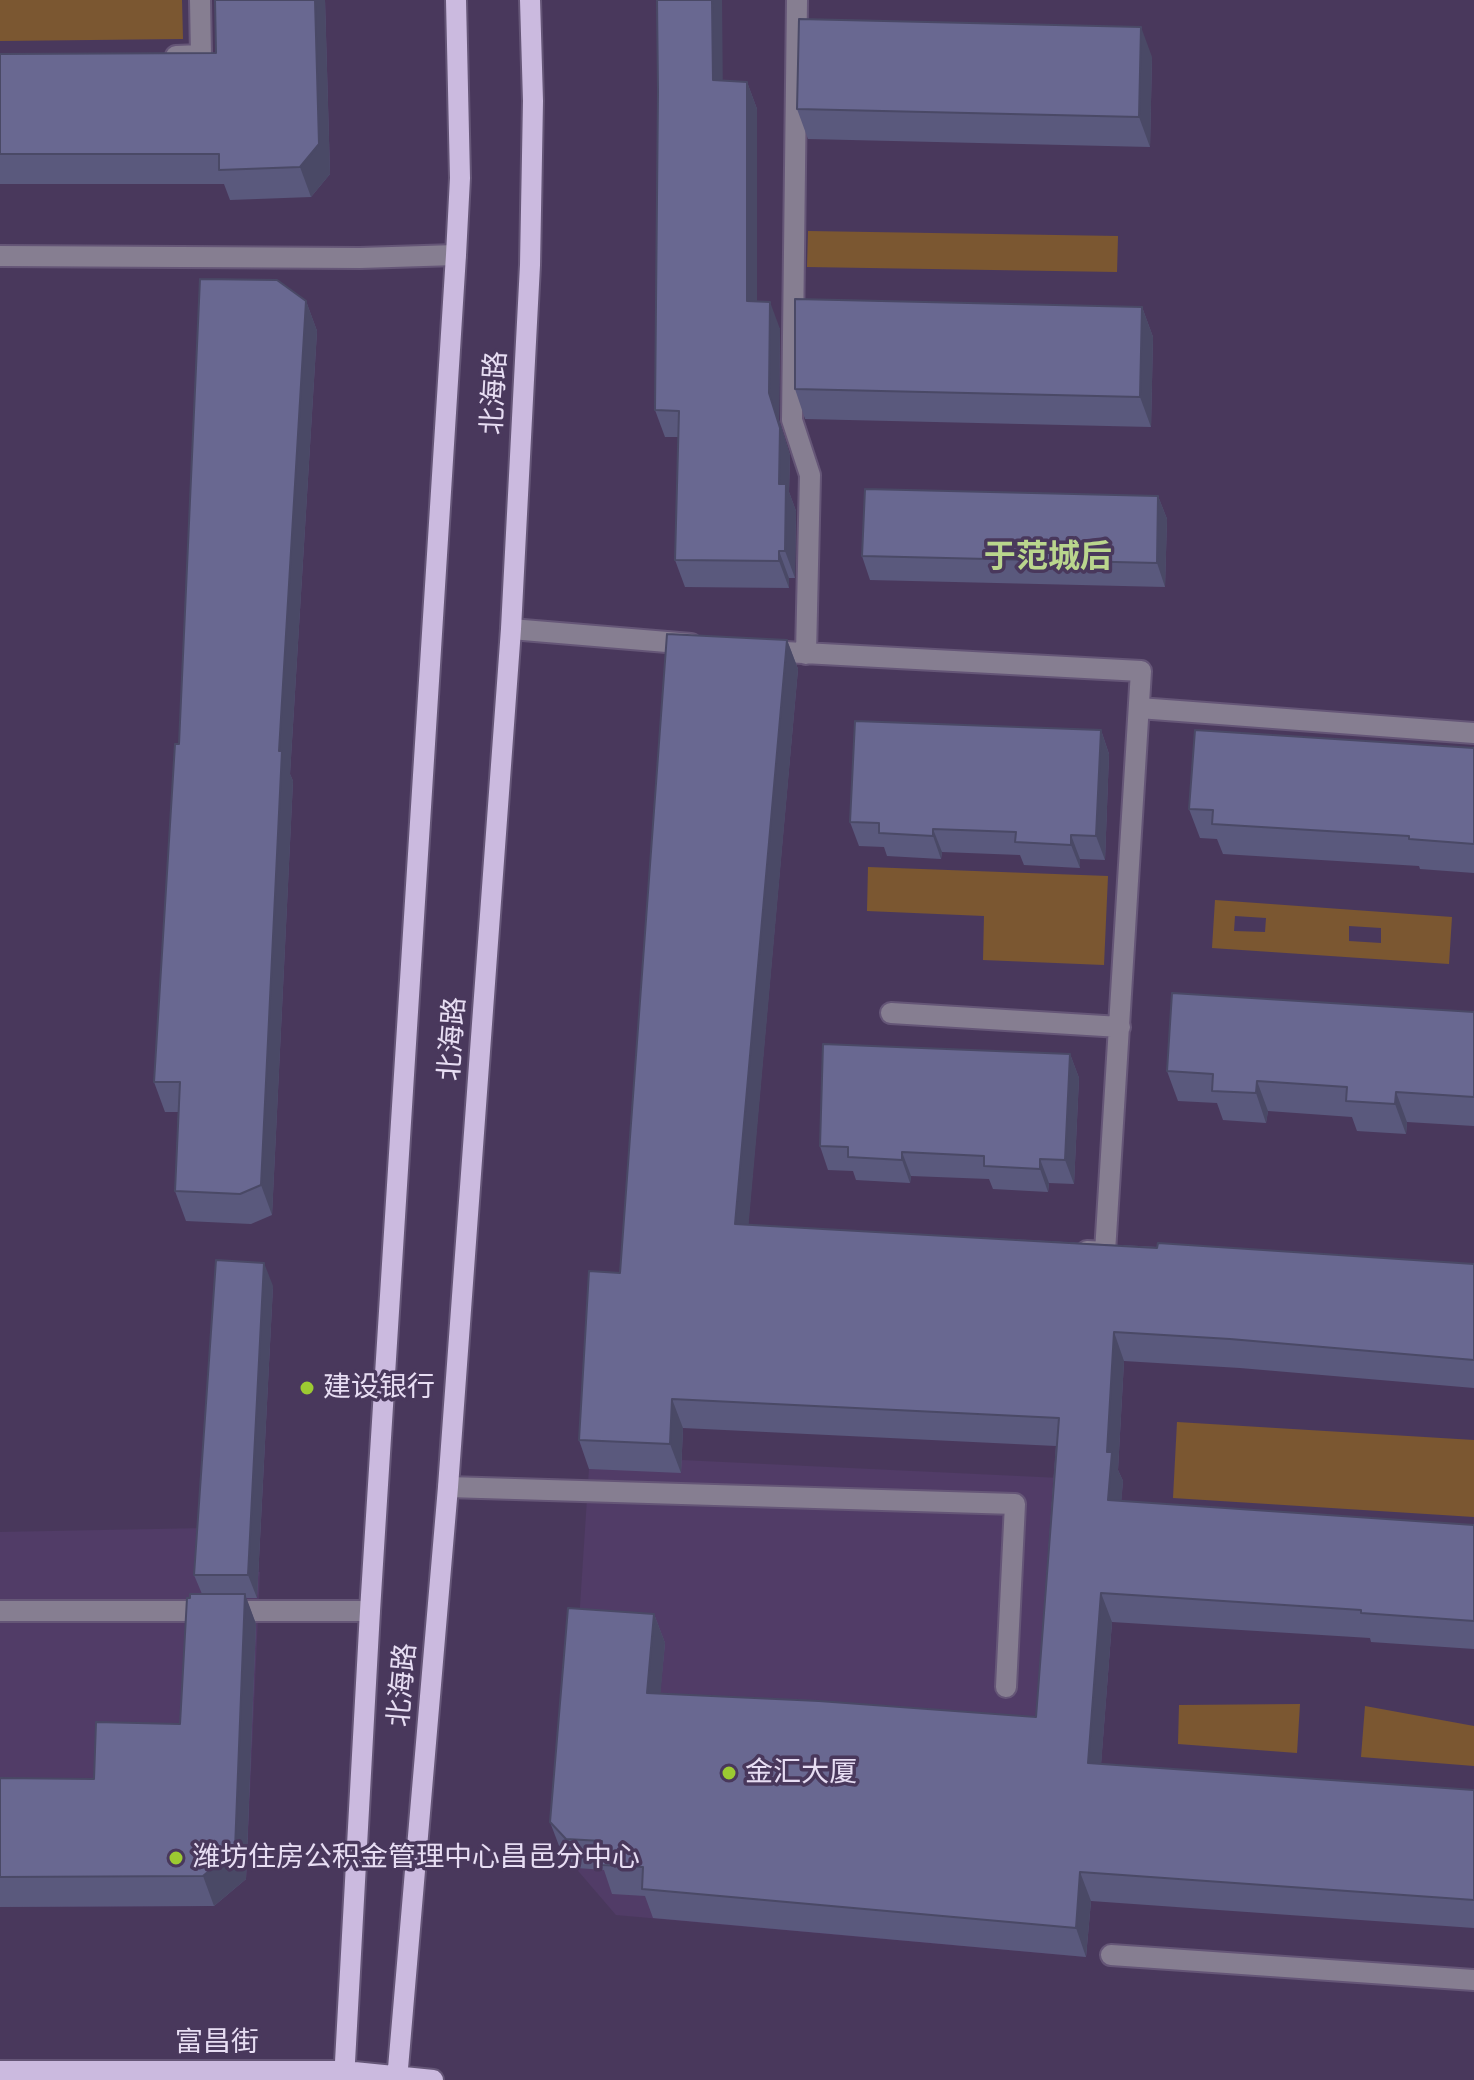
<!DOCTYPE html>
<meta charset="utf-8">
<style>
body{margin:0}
canvas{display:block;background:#49385c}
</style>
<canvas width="1474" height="2080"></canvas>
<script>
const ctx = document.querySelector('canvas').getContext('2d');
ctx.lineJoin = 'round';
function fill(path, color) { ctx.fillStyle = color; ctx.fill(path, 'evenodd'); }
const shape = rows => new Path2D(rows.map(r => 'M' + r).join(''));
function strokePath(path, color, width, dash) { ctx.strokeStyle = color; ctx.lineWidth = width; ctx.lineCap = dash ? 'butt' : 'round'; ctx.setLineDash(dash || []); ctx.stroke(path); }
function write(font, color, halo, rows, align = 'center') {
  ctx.font = font + ' "Noto Sans","Noto Sans SC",sans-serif'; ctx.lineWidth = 7; ctx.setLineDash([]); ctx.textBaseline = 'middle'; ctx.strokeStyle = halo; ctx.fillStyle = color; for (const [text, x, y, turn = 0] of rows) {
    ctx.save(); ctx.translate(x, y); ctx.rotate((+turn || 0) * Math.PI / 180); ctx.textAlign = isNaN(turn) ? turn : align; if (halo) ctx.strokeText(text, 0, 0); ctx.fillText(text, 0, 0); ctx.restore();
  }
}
fill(shape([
 [600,1300,681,1460,1123,1481,1086,1957,616,1915,561,1851,578,1637],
 [207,1528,205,1566,260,1572,246,1879,214,1906,0,1907,0,1532]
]), '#513c67');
fill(shape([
 [0,0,182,0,183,39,0,41],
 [808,231,1118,236,1117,272,807,267],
 [868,867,1108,876,1104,965,983,960,984,916,867,911],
 [1215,900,1452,917,1449,964,1212,948],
 [1235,916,1266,918,1265,932,1234,931],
 [1349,926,1381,928,1381,943,1349,941],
 [1177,1422,1474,1440,1474,1517,1173,1498],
 [1300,1704,1297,1753,1178,1744,1179,1705],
 [1365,1706,1474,1726,1474,1766,1361,1757]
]), '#7b5731');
const minor = shape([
 [797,0,792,420,810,475,806,654],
 [176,56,201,55,200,0],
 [0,256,360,258,456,255],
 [511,629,691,644],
 [766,651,1141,671,1105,1252,1087,1251],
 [1139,708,1474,733],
 [891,1013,1120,1027],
 [448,1487,1015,1504,1006,1687],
 [0,1611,370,1611],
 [1111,1955,1474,1980]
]);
const major = shape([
 [0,2071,344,2071,433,2080],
 [344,2080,370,1611,456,255,460,178,456,0],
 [397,2080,448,1487,511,629,530,265,533,101,530,0]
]);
strokePath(minor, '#655677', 24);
strokePath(major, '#655677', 24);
strokePath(minor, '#867e91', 20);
strokePath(major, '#cbbadf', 20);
fill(shape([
 [215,0,325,0,330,174,311,197,230,200,224,184,0,184,0,54,216,53],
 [722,0,722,81,747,82,757,109,757,301,780,329,779,420,790,455,789,492,796,511,795,578,789,578,789,588,685,587,675,560,678,437,665,437,655,410,658,91],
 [1152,57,1150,147,808,139,797,109],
 [306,301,317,331,290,774,293,781,272,1215,251,1224,186,1221,175,1191,178,1112,165,1112,154,1082,179,744],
 [1142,307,1153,337,1151,427,805,419,795,389],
 [1158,496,1167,519,1165,587,870,580,862,556],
 [787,640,798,669,748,1225,1474,1264,1474,1388,1240,1368,1124,1361,1118,1470,1123,1481,1121,1501,1474,1525,1474,1649,1371,1642,1370,1638,1112,1622,1101,1764,1474,1790,1474,1928,1091,1901,1086,1957,653,1918,645,1896,612,1894,604,1870,577,1868,561,1851,550,1822,654,1614,665,1643,660,1694,1036,1717,1056,1446,683,1428,681,1473,589,1469,579,1440,620,1273],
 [1101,730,1109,754,1105,860,1080,859,1080,868,1024,865,1020,855,942,852,941,859,887,856,884,847,859,846,850,822],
 [1474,748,1474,873,1420,869,1419,866,1223,854,1217,839,1200,838,1189,809],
 [1474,1012,1474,1126,1407,1122,1406,1134,1357,1131,1352,1117,1268,1111,1266,1123,1223,1120,1217,1103,1178,1101,1167,1071],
 [1070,1054,1079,1078,1074,1184,1049,1183,1048,1192,993,1189,989,1179,911,1176,910,1183,856,1180,853,1171,828,1170,820,1146],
 [273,1286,257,1598,246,1598,256,1624,246,1879,214,1906,0,1907,0,1778,94,1779,180,1724,190,1598,202,1594,194,1575]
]), '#5a597d');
fill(shape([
 [315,0,325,0,330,174,311,197,300,167],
 [712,0,722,0,723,108,713,80],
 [1141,27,1152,57,1150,147,1139,117],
 [747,82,757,109,757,328,747,301],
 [306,301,317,331,290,774,293,781,272,1215,261,1185,279,751],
 [770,302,780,329,779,420,790,455,789,492,796,511,795,578,785,551,779,484,769,393],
 [1142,307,1153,337,1151,427,1140,397],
 [1158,496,1167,519,1165,587,1157,563],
 [779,551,789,578,789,588,779,561],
 [787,640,798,669,746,1253,735,1224],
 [1101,730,1109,754,1105,860,1096,836],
 [933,829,942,852,941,859,933,836],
 [1071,835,1080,859,1080,868,1071,845],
 [1070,1054,1079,1078,1074,1184,1065,1160],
 [1257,1081,1268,1111,1266,1123,1256,1093],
 [1396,1092,1407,1122,1406,1134,1395,1104],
 [902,1152,911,1176,910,1183,902,1160],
 [1040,1159,1049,1183,1048,1192,1040,1169],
 [264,1263,273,1286,257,1598,248,1575],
 [1114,1332,1124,1361,1118,1470,1123,1481,1119,1529,1108,1500,1107,1452],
 [672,1399,683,1428,681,1473,670,1444],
 [1101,1593,1112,1622,1099,1792,1088,1763],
 [245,1594,256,1624,246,1879,214,1906,203,1876],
 [654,1614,665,1643,658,1722,647,1693],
 [1080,1872,1091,1901,1086,1957,1076,1928]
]), '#4a4966');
const building = shape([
 [215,0,315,0,319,144,300,167,219,170,219,154,0,154,0,54,216,53,215,0],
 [657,0,712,0,713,80,747,82,747,301,770,302,769,393,780,428,779,484,786,484,785,551,779,551,779,561,675,560,679,411,655,410,658,91,657,0],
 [799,19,1141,27,1139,117,797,109,799,19],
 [200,279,277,280,306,301,279,751,282,751,261,1185,240,1194,175,1191,180,1082,154,1082,175,744,179,744,200,279],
 [795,299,1142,307,1140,397,795,389,795,299],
 [865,489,1158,496,1157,563,862,556,865,489],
 [667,634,787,640,735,1224,1157,1248,1158,1243,1474,1264,1474,1360,1230,1339,1114,1332,1107,1452,1112,1452,1108,1500,1474,1525,1474,1621,1361,1613,1361,1610,1101,1593,1088,1763,1474,1790,1474,1900,1080,1872,1076,1928,642,1889,643,1867,602,1865,602,1841,566,1839,550,1822,568,1608,654,1614,647,1693,819,1701,1036,1717,1059,1418,672,1399,670,1444,579,1440,589,1271,620,1273,667,634],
 [855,721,1101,730,1096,836,1071,835,1071,845,1015,842,1016,832,933,829,933,836,879,833,879,823,850,822,855,721],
 [1195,730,1474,748,1474,844,1409,839,1409,836,1212,824,1213,810,1189,809,1195,730],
 [1172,993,1474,1012,1474,1097,1396,1092,1395,1104,1346,1101,1347,1087,1257,1081,1256,1093,1212,1091,1213,1074,1167,1071,1172,993],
 [823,1044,1070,1054,1065,1160,1040,1159,1040,1169,984,1166,984,1156,902,1152,902,1160,848,1157,848,1147,820,1146,823,1044],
 [216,1260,264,1263,248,1575,194,1575,216,1260],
 [190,1594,245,1594,235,1849,203,1876,0,1877,0,1778,94,1779,96,1722,180,1724,187,1598,190,1598,190,1594]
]);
fill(building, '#696891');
strokePath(building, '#4a4966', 2);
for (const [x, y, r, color] of [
 [307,1388,8,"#9cca32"],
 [729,1773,8,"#9cca32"],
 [176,1858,8,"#9cca32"]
]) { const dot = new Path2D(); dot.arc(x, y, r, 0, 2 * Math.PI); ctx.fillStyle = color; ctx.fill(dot); strokePath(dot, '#49385c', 3); }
write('28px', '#e7ddf3', '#49385c', [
 ["北海路",495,393,-87],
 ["北海路",453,1039,-86],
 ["北海路",403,1685,-85],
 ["富昌街",217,2043]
]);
write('28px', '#e7ddf3', '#49385c', [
 ["建设银行",323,1388],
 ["金汇大厦",745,1773],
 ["潍坊住房公积金管理中心昌邑分中心",192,1858]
], 'left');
write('bold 32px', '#bad68d', '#49385c', [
 ["于范城后",1048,558]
]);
</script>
